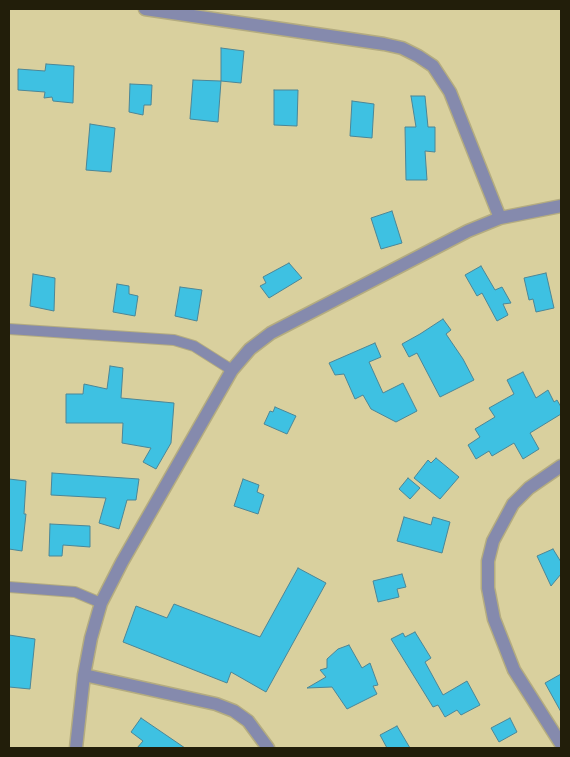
<!DOCTYPE html>
<style>
body{margin:0}
#map{position:relative;width:570px;height:757px;overflow:hidden;background:#d9d09e;font-family:"Alegreya Sans",sans-serif}
canvas{display:block}
.frame{position:absolute;inset:0;border:10px solid #221e0a;pointer-events:none}
</style>
<div id="map">
<canvas width="570" height="757"></canvas>
<div class="frame"></div>
</div>
<script>
const ctx = document.querySelector('canvas').getContext('2d');
ctx.lineJoin = 'round';
function fill(path, color) { ctx.fillStyle = color; ctx.fill(path, 'evenodd'); }
const shape = rows => new Path2D(rows.map(r => 'M' + r).join(''));
function strokePath(path, color, width, dash) { ctx.strokeStyle = color; ctx.lineWidth = width; ctx.lineCap = dash ? 'butt' : 'round'; ctx.setLineDash(dash || []); ctx.stroke(path); }
const building = shape([
 [221,48,244,51,241,83,221,81,221,48],
 [46,64,74,66,73,103,53,101,52,97,44,98,45,92,18,90,18,69,45,71,46,64],
 [193,80,221,81,218,122,190,119,193,80],
 [130,84,152,85,151,105,144,105,143,115,129,112,130,84],
 [274,90,298,90,297,126,274,125,274,90],
 [411,96,425,96,428,127,435,127,435,152,425,151,427,180,406,180,405,127,416,127,411,96],
 [352,101,374,104,372,138,350,136,352,101],
 [90,124,115,128,111,172,86,170,90,124],
 [392,211,402,243,381,249,371,218,392,211],
 [289,263,302,278,269,298,260,286,266,283,263,277,289,263],
 [481,266,495,290,502,287,511,303,503,304,508,315,497,321,482,293,477,296,465,275,481,266],
 [546,273,554,308,536,312,533,299,529,300,524,278,546,273],
 [33,274,55,278,54,311,30,306,33,274],
 [117,284,129,286,129,294,138,296,135,316,113,312,117,284],
 [180,287,202,290,197,321,175,316,180,287],
 [443,319,451,330,446,334,463,359,474,380,440,397,417,353,409,357,402,344,420,334,443,319],
 [375,343,381,357,369,362,383,393,403,383,417,411,396,422,371,409,363,395,355,399,344,374,335,375,329,363,375,343],
 [110,366,123,368,121,398,174,403,171,443,156,469,143,462,151,448,122,443,123,423,66,423,66,394,83,394,84,384,107,389,110,366],
 [523,372,536,398,548,390,554,402,557,400,561,407,561,414,530,433,539,449,523,459,514,443,492,456,489,451,476,459,468,445,480,437,475,429,495,417,489,408,514,394,507,380,523,372],
 [275,407,296,416,287,434,264,424,270,411,273,412,275,407],
 [436,458,459,477,440,499,414,478,428,460,431,463,436,458],
 [52,473,139,479,136,500,127,500,119,529,99,523,106,498,51,495,52,473],
 [408,478,420,488,410,499,399,489,408,478],
 [9,479,26,481,24,514,26,514,22,551,9,549,9,479],
 [243,479,259,485,257,492,264,495,258,514,234,506,243,479],
 [404,517,431,525,433,517,450,522,442,553,397,541,404,517],
 [50,524,90,526,90,547,63,545,62,556,49,556,50,524],
 [553,549,561,562,561,574,551,586,537,556,553,549],
 [298,568,326,583,266,692,231,672,227,683,123,642,136,606,167,618,174,604,260,637,298,568],
 [402,574,406,587,397,589,399,597,378,602,373,581,402,574],
 [415,632,431,658,425,662,443,695,467,681,480,705,461,715,457,710,445,717,438,705,433,707,391,639,403,633,405,637,415,632],
 [9,635,35,639,30,689,9,687,9,635],
 [349,645,362,668,370,663,378,685,373,686,377,694,347,709,332,687,307,688,326,677,320,670,327,668,327,659,338,649,349,645],
 [561,674,561,712,545,683,561,674],
 [141,718,185,748,137,748,143,741,131,732,141,718],
 [510,718,517,732,499,742,491,728,510,718],
 [397,726,410,748,387,748,380,735,397,726]
]);
fill(building, '#3ec1e2');
strokePath(building, '#4b8697', 1);
const lane = shape([
 [9,329,174,340,194,346,232,370],
 [9,587,75,592,101,603]
]);
const street = shape([
 [145,9,384,44,402,48,418,56,433,66,450,92,500,218],
 [561,466,529,488,513,504,493,541,488,561,488,588,494,619,514,670,561,744],
 [84,675,216,704,234,711,248,721,268,748],
 [76,748,84,675,91,638,101,603,122,562,232,370,250,349,271,333,468,231,500,218,561,206]
]);
strokePath(lane, '#b4ac80', 12);
strokePath(street, '#b4ac80', 15);
strokePath(lane, '#858aad', 10);
strokePath(street, '#858aad', 12);
</script>
